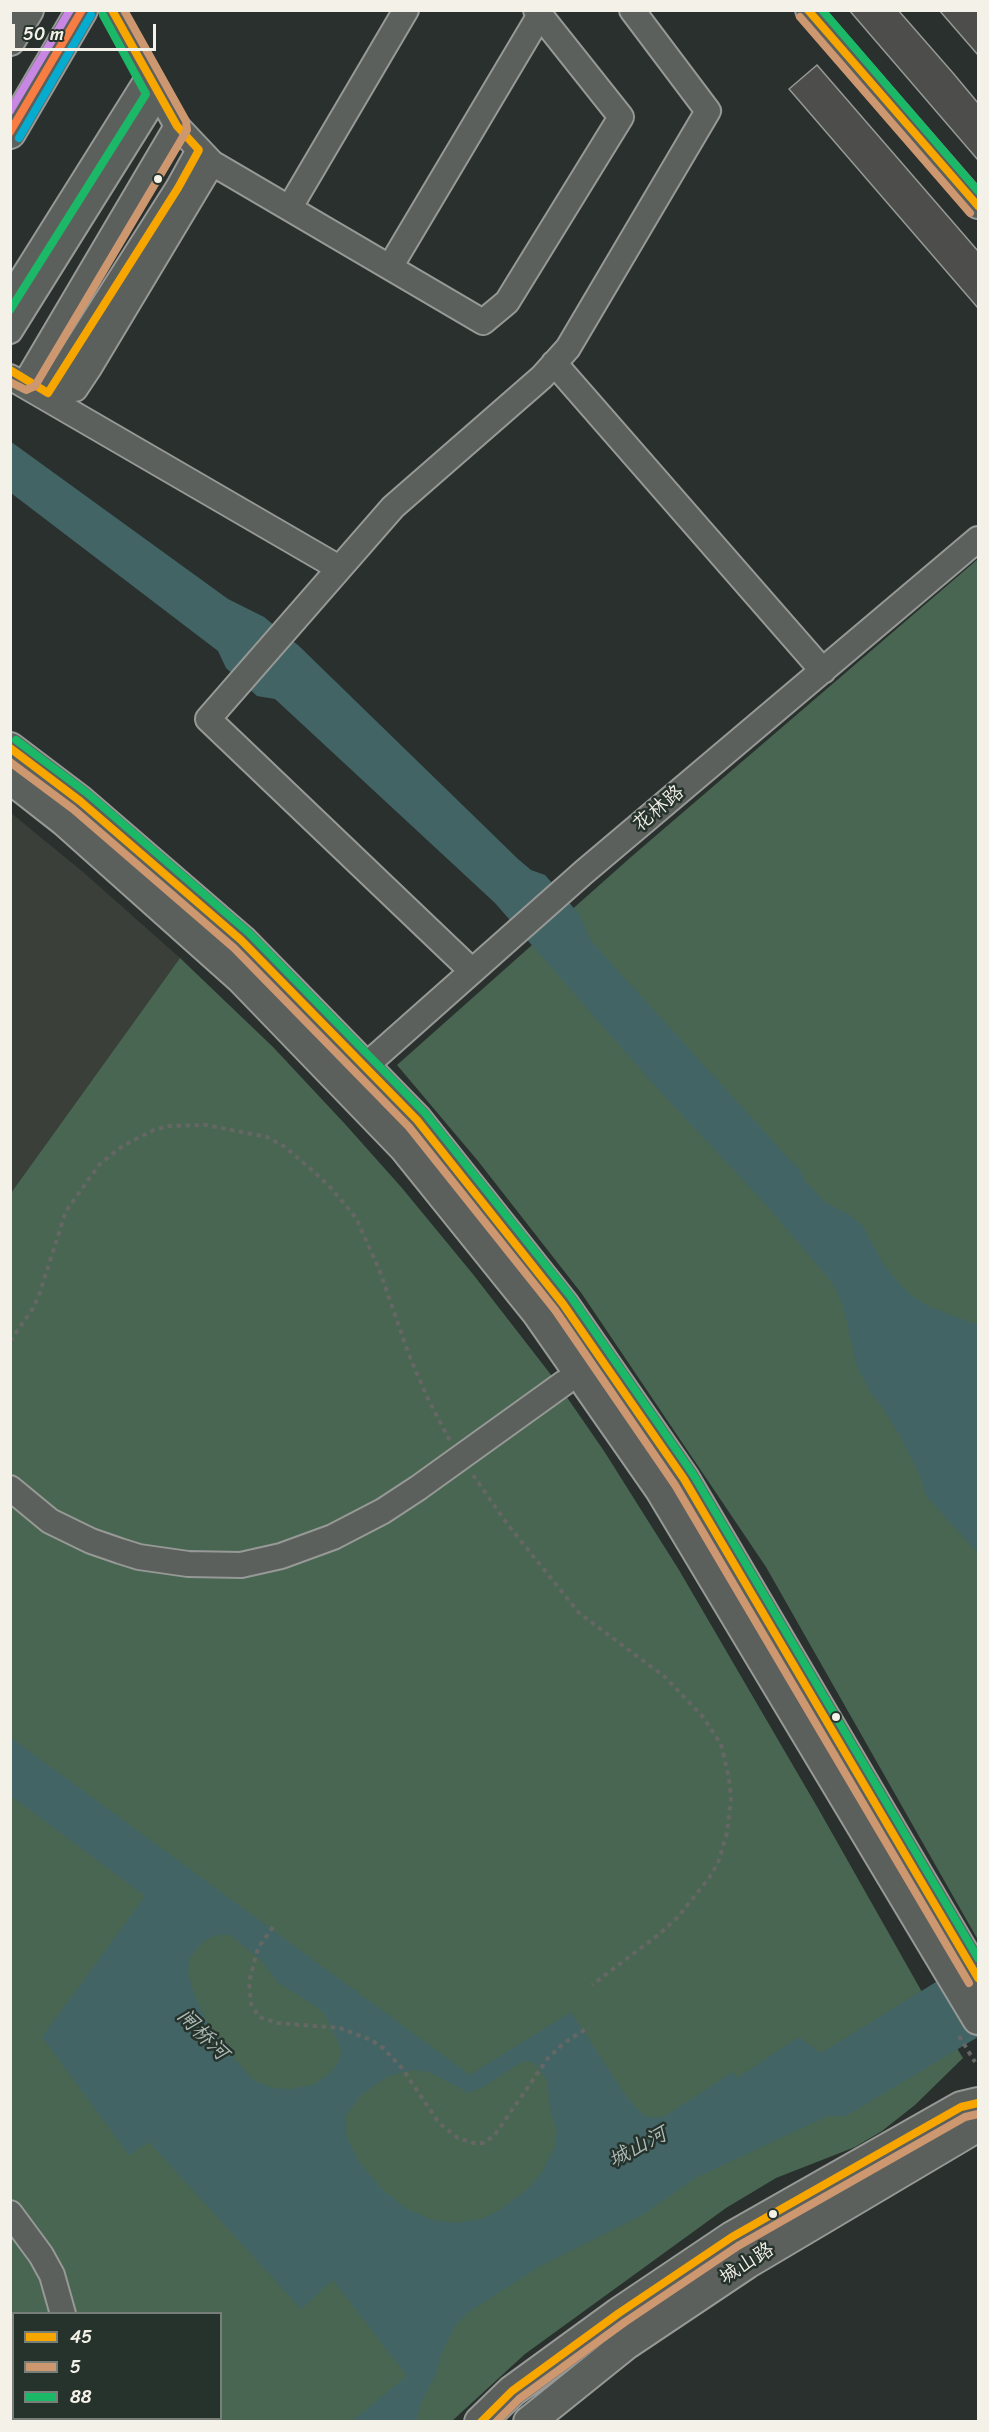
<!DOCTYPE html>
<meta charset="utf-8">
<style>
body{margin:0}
#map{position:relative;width:989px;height:2432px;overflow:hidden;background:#29302d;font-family:Sriracha,sans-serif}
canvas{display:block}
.frame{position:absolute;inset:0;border:12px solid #f4f1e8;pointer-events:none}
.legend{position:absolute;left:12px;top:2312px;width:210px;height:108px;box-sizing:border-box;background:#26332d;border:2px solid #787f78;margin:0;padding:8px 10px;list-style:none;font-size:18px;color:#f4f1e8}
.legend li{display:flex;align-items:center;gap:12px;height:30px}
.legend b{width:30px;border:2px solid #787f78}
.scale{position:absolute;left:12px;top:24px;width:144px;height:27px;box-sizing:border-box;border:3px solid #f4f1e8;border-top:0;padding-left:8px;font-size:18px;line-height:21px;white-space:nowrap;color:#f4f1e8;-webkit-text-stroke:4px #26332d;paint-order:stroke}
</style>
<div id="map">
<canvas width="989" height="2432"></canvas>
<div class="frame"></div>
<ul class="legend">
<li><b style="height:8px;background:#f7a600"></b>45</li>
<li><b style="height:8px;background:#cd976f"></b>5</li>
<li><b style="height:8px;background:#1ab867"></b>88</li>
</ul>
<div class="scale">50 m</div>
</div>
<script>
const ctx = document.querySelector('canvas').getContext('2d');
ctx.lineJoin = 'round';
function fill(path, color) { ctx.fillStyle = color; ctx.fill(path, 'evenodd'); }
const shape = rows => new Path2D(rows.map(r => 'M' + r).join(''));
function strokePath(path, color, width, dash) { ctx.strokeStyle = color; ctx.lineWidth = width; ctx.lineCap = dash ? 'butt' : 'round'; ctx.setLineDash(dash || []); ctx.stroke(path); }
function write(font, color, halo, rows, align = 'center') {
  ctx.font = font + ' Sriracha,"LXGW WenKai TC",sans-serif'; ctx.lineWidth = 5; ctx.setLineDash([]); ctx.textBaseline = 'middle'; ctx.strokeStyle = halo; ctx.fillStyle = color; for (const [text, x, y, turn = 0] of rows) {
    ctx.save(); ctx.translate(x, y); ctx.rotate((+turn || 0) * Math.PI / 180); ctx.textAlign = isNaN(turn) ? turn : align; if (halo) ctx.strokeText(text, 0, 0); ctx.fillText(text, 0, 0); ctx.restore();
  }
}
fill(shape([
 [11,813,83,872,180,958,11,1193]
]), '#3a4039');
fill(shape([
 [978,559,978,1940,766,1567,582,1294,478,1161,397,1065,631,857],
 [180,958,273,1047,345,1124,402,1188,472,1273,555,1380,604,1451,679,1570,819,1810,922,1992,963,2058,915,2105,882,2131,855,2147,776,2178,726,2208,525,2354,452,2421,11,2422,11,1193],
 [14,2314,220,2314,220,2418,14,2418]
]), '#496652');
fill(shape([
 [10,441,228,599,264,617,299,646,518,859,531,870,545,875,579,914,591,941,801,1172,806,1182,826,1203,848,1214,862,1225,884,1265,898,1282,912,1296,930,1307,978,1325,978,1553,926,1496,920,1476,902,1440,883,1408,872,1395,857,1367,843,1305,833,1284,769,1208,655,1086,495,903,275,699,257,696,226,668,218,651,11,493],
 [10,1737,470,2075,571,2012,626,2096,643,2115,654,2118,665,2116,733,2072,737,2078,799,2037,821,2053,978,1956,978,2037,846,2116,828,2116,697,2177,642,2215,542,2265,467,2313,456,2325,441,2354,437,2372,421,2403,416,2421,352,2421,407,2376,333,2280,301,2309,149,2142,129,2155,42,2037,145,1896,11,1796],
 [219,1935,230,1935,261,1960,278,1983,314,2005,323,2012,341,2048,340,2059,335,2068,325,2077,313,2085,291,2089,272,2088,253,2080,222,2044,206,2020,194,1993,188,1974,190,1958,199,1946,209,1938],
 [527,2061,536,2064,547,2080,551,2113,557,2132,555,2146,543,2170,530,2187,500,2210,481,2219,455,2223,433,2220,407,2209,384,2191,359,2162,346,2135,345,2117,361,2095,388,2076,413,2070,429,2072,469,2093,485,2086,518,2064]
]), '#426465');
const building = shape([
 [849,10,898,10,953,73,978,103,978,160,849,10],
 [939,10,978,10,978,55,939,10],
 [817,65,978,251,978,308,789,89,817,65]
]);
fill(building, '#4d4e4b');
strokePath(building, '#969996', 1.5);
const minor = shape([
 [112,10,177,126,212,163,483,322,507,302,621,117,536,10],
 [808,10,978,206],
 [290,207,406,10],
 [390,267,540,15],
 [10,298,148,78],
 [10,331,158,94],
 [554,363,823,671],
 [10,377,339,568],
 [27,380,177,126],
 [37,386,48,393,75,389,89,368,212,163],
 [48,393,178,188,199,150],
 [472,971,208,719,393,507,542,377,568,348,708,111,632,10],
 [353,1077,584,872,978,539],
 [10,1488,50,1521,91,1541,120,1551,139,1557,188,1564,241,1565,281,1556,333,1537,383,1511,418,1488,564,1383],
 [10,2213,41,2255,52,2275,63,2314],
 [77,2422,77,2418]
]);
const major = shape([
 [10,40,28,10],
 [10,133,82,10],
 [10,748,80,801,241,940,417,1120,563,1304,684,1479,978,1978],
 [10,778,65,821,241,978,405,1148,537,1312,661,1490,978,2019],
 [480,2422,512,2391,619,2313,732,2237,961,2107,978,2103],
 [529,2422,626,2344,747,2263,978,2126]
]);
strokePath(minor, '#969996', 28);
strokePath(major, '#969996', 34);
strokePath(shape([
 [10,1341,32,1310,39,1295,66,1211,99,1165,111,1155,124,1145,154,1130,169,1126,206,1125,267,1137,285,1147,313,1171,331,1188,356,1218,379,1269,409,1355,428,1399,450,1441],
 [473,1475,508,1525,579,1613,665,1677,703,1717,721,1744,729,1778,731,1799,727,1833,718,1863,709,1878,677,1918,658,1935,592,1985],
 [273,1927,258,1948,249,1982,251,2004,259,2017,278,2023,340,2028,371,2040,383,2048,402,2068,439,2123,458,2138,473,2143,483,2143,494,2136,548,2058,564,2043,589,2027],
 [959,2036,975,2062]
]), '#646764', 4, [4.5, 4.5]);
strokePath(minor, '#5c605c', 24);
strokePath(major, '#5c605c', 30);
strokePath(shape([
 [808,10,978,206],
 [10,370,48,393,178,188,199,150,177,126,112,10],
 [10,748,80,801,241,940,417,1120,563,1304,684,1479,978,1978],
 [481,2422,512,2391,619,2313,732,2237,961,2107,978,2103]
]), '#f7a600', 8);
strokePath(shape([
 [800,17,970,213],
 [10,382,26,390,35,386,187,130,186,121,124,10],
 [10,762,73,809,234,948,409,1127,555,1310,675,1485,969,1983],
 [496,2422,519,2399,625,2322,738,2246,965,2117,978,2114]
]), '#cd976f', 8);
strokePath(shape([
 [822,10,978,191],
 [10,310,146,94,103,15],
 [16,740,87,793,249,933,425,1113,571,1297,693,1474,978,1958]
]), '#1ab867', 8);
strokePath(shape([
 [10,132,82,10]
]), '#f77d43', 8);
strokePath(shape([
 [19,138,91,15]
]), '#06acd0', 8);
strokePath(shape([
 [10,111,70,10]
]), '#c787e3', 8);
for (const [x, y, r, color] of [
 [158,179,5,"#f4f1e8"],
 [836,1717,5,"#f4f1e8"],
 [773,2214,5,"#f4f1e8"]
]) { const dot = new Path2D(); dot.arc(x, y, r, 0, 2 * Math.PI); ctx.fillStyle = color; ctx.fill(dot); strokePath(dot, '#26332d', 2); }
write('20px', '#f4f1e8', '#26332d', [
 ["花林路",659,809,-40],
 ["城山路",747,2264,-32]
]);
write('italic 21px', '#aebbb6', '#26332d', [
 ["闸桥河",202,2035,45],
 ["城山河",638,2148,-28]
]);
</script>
